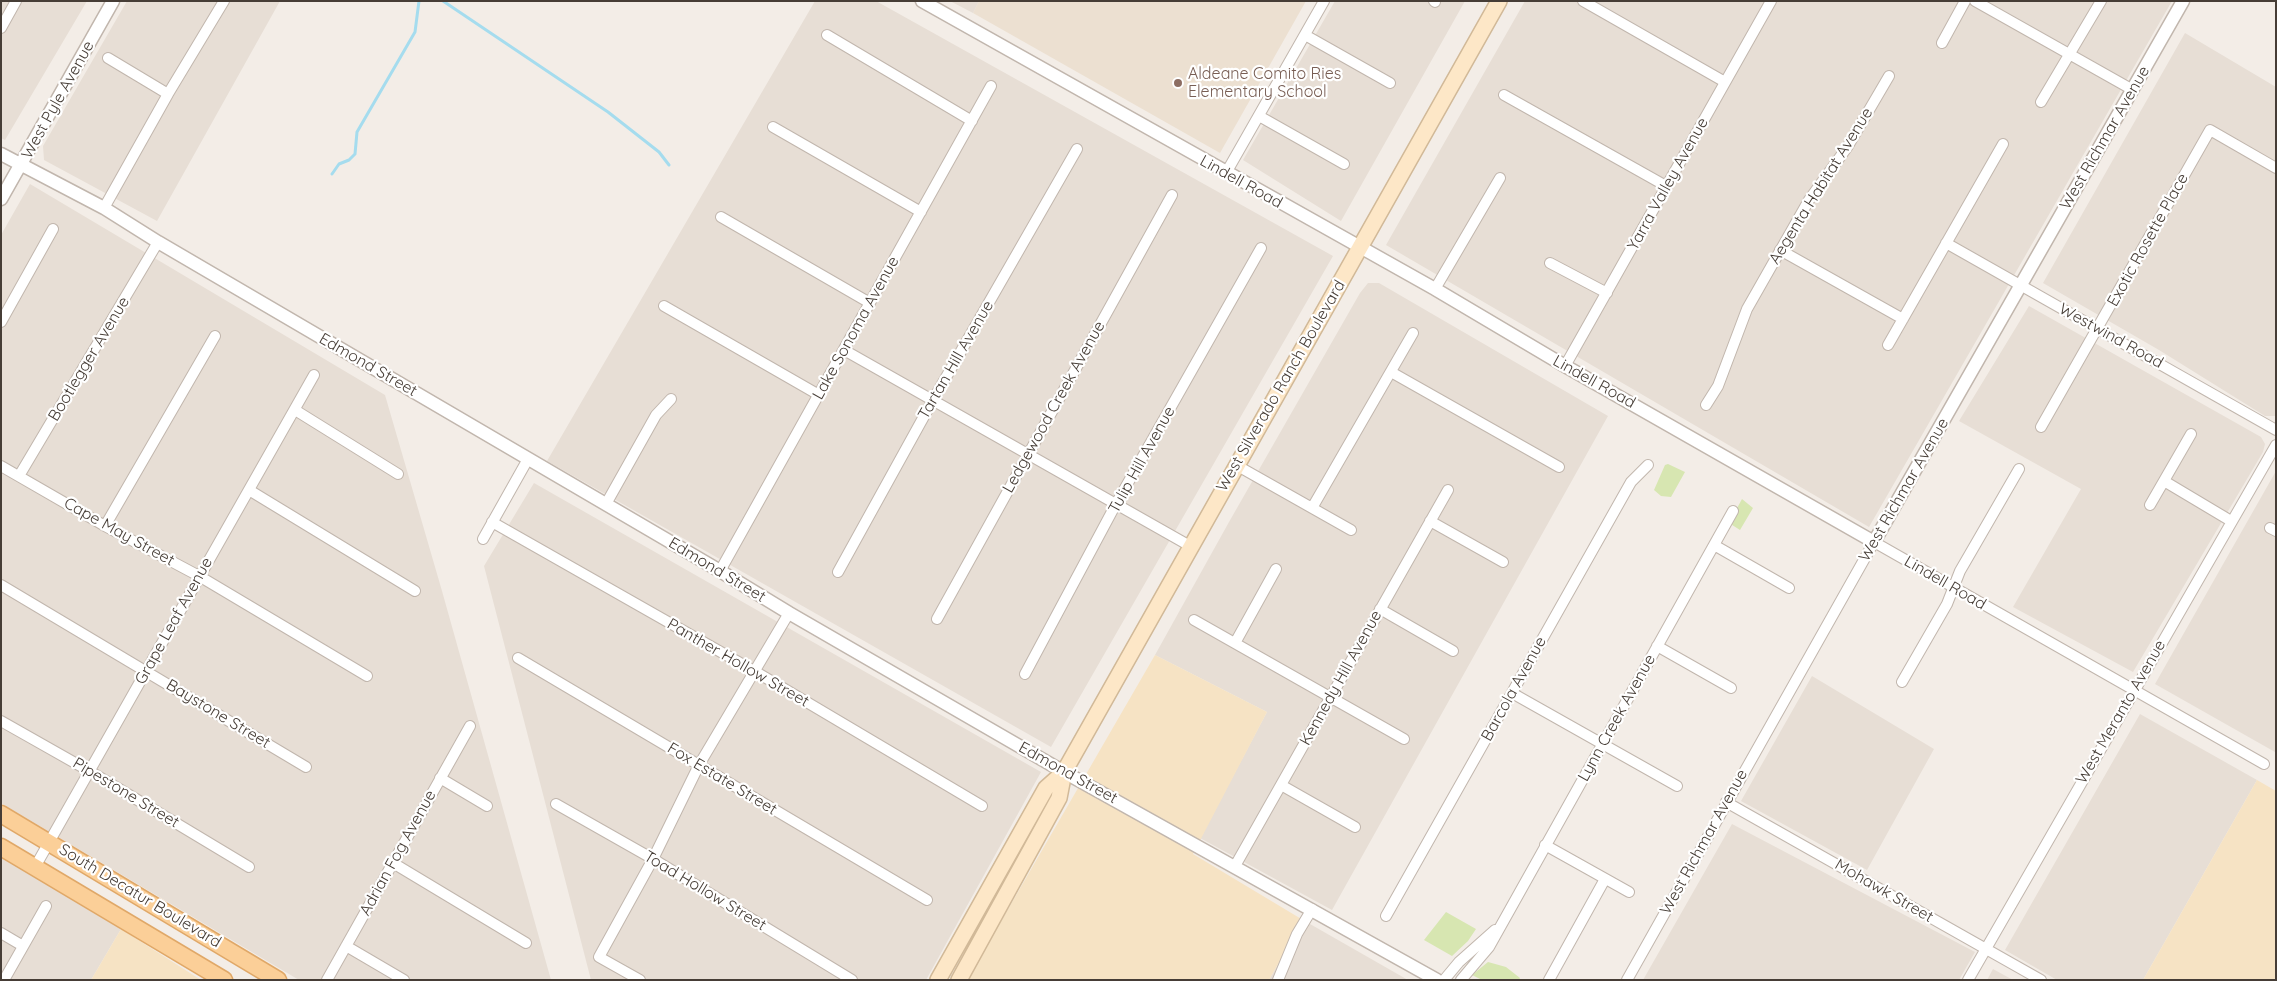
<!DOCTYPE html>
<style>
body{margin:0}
#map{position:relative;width:2277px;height:981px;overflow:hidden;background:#f3ede7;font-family:Quicksand,sans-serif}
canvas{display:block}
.frame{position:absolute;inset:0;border:2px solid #463d36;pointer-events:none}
</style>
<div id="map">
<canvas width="2277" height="981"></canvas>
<div class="frame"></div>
</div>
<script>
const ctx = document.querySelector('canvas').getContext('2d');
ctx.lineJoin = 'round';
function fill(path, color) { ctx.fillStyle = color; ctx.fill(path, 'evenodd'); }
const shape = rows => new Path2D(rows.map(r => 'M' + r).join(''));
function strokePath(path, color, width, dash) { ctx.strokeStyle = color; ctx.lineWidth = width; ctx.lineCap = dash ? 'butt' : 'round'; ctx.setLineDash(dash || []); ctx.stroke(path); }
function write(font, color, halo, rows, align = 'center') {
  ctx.font = font + ' Quicksand,sans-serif'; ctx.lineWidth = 4.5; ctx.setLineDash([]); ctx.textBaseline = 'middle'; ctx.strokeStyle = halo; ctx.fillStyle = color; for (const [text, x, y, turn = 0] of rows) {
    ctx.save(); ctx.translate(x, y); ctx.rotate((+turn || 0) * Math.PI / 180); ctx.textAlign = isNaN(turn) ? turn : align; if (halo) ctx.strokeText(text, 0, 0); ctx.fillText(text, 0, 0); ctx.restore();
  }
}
fill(shape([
 [1,1,87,1,5,140,1,138],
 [127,1,280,1,157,221,44,160,43,146],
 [815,1,876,1,1333,256,1051,747,547,461],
 [950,1,979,1,973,13],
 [1335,1,1465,1,1341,221,1243,160],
 [1525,1,2172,1,1869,527,1386,245],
 [2185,33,2276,87,2276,416,2265,416,2159,350,2043,283],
 [30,184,385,395,442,591,551,980,299,980,1,803,1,235],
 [1368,283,1379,283,1608,416,1332,910,1200,838,1267,712,1155,655,1229,522,1360,293],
 [2029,306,2261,437,2265,444,2263,452,2133,672,2013,607,2081,489,1959,421],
 [2276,471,2276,750,2275,752,2155,684],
 [534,483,1041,772,926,980,591,980,484,566],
 [1812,676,1934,749,1867,870,1741,801],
 [2140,714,2257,780,2143,980,2057,980,2005,950],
 [1732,824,1975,952,1959,980,1643,980],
 [1,857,121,929,91,980,1,980],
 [1303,920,1408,980,1269,980],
 [1993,969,2013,980,1987,980]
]), '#e7ded5');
fill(shape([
 [979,1,1306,1,1220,153,973,13]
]), '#ece0d1');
fill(shape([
 [1668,464,1685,472,1671,497,1661,496,1654,490,1665,465],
 [1742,499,1753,508,1740,530,1729,523],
 [1446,912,1476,929,1468,941,1452,956,1424,940],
 [1488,962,1506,967,1520,978,1519,980,1482,980,1472,975]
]), '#d7e6b1');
fill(shape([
 [1155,655,1267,712,1193,854,1303,920,1269,980,967,980],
 [2257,780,2276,791,2276,980,2143,980],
 [121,929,201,980,91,980]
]), '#f6e3c4');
strokePath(shape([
 [443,1,608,112,659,152,669,165],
 [332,174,339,164,349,160,355,154,357,132,415,32,419,1]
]), '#a5dcee', 3);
const minor = shape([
 [1434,1,1435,2],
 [1583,1,1725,82],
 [1975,1,2133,90],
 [1,28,16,1],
 [827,35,972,121],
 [1305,35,1390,83],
 [1942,43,1965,1],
 [108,58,168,94],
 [1504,95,1666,186],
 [2041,102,2101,1],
 [1259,116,1344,164],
 [773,127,921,212],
 [1226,173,1324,1],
 [104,208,168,94,224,1],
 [721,217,870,303],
 [1946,243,2276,430],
 [1780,250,1903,319],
 [1550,263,1607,293],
 [1435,289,1500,178],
 [664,306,819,395],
 [1,322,53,229],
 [1888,345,2003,144],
 [844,350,1190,546],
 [1565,366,1771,1],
 [1391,372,1559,467],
 [1706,405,1718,386,1747,309,1809,200,1848,146,1889,76],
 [295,410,398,474],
 [2041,427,2210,130,2276,168],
 [1236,465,1351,530],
 [1,466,105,526,199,576,367,676],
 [19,476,158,242],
 [2164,481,2231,521],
 [249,490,415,591],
 [606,504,656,415,671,399],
 [2150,505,2191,434],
 [1312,508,1413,333],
 [1430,521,1503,562],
 [492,522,756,672,982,806],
 [105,526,215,336],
 [2270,528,2276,531],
 [483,539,528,459],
 [1714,545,1789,588],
 [720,571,991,86],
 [838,572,933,400,1077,149],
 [1,585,306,767],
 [1380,609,1453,651],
 [937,619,1172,195],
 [1194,620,1404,739],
 [1235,643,1276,569],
 [1657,646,1731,688],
 [518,658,927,900],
 [1025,674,1116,504,1261,248],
 [1902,682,1947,604,1960,571,2019,469],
 [1512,693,1677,786],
 [1,721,91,772,249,867],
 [440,778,487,806],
 [1281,785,1355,827],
 [1726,802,2041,980],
 [556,804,653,859,852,980],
 [1545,845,1629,892],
 [393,863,526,943],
 [1235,866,1448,490],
 [35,867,314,375],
 [1386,916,1631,482,1648,465],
 [1,933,23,946],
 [346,946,404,980],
 [4,980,46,906],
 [327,980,470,726],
 [640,980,599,957,653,859,699,765,789,613],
 [1278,980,1297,934,1312,909],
 [1444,980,1459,962,1495,930],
 [1461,980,1489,947,1733,511],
 [1549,980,1605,879],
 [1627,980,1874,542,2264,764],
 [1968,980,2276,445]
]);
const tertiary = shape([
 [922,1,1435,289,1565,366,1874,542,2183,1],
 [1,154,104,208,158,242,720,571,789,613,1064,772,1437,980],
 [1,199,113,1]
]);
const secondary = shape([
 [938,980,1046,788,1064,772],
 [959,980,1059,798,1064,772,1499,1]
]);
const primary = shape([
 [1,814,278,980],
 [1,847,224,980]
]);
strokePath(minor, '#c1b6ad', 12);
strokePath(tertiary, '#c1b6ad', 15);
strokePath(secondary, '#d1b998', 18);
strokePath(primary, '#e0a868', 19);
strokePath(minor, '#fff', 10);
strokePath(tertiary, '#fff', 12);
strokePath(secondary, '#fde7c7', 15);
strokePath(primary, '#fbcf98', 16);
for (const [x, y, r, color] of [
 [1178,83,5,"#8d6e63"]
]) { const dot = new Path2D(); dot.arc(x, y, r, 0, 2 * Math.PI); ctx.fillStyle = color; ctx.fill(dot); strokePath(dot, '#fff', 2); }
write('16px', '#785e54', '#fff', [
 ["Aldeane Comito Ries",1188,74],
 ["Elementary School",1188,92]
], 'left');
write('16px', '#463d36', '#fff', [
 ["West Pyle Avenue",58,100,-61],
 ["West Richmar Avenue",2105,138,-60],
 ["Lindell Road",1241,182,29],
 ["Yarra Valley Avenue",1668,184,-61],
 ["Aegenta Habitat Avenue",1821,186,-58],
 ["Exotic Rosette Place",2148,240,-61],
 ["Lake Sonoma Avenue",856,328,-61],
 ["Westwind Road",2111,336,29],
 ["Bootlegger Avenue",89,359,-59],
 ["Tartan Hill Avenue",956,360,-60],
 ["Edmond Street",368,365,30],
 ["Lindell Road",1594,382,29],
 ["West Silverado Ranch Boulevard",1281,386,-60],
 ["Ledgewood Creek Avenue",1054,407,-61],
 ["Tulip Hill Avenue",1142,460,-61],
 ["West Richmar Avenue",1904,490,-60],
 ["Cape May Street",119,532,29],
 ["Edmond Street",717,570,31],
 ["Lindell Road",1945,583,30],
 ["Grape Leaf Avenue",174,621,-61],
 ["Panther Hollow Street",738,663,30],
 ["Kennedy Hill Avenue",1341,678,-61],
 ["Barcola Avenue",1514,689,-61],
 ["West Meranto Avenue",2121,712,-60],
 ["Baystone Street",218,714,31],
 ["Lynn Creek Avenue",1617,718,-61],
 ["Edmond Street",1068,773,29],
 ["Fox Estate Street",722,779,31],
 ["Pipestone Street",126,793,31],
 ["West Richmar Avenue",1704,842,-61],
 ["Adrian Fog Avenue",398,853,-61],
 ["Toad Hollow Street",705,891,31],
 ["Mohawk Street",1884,891,30],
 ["South Decatur Boulevard",140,896,31]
]);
</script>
